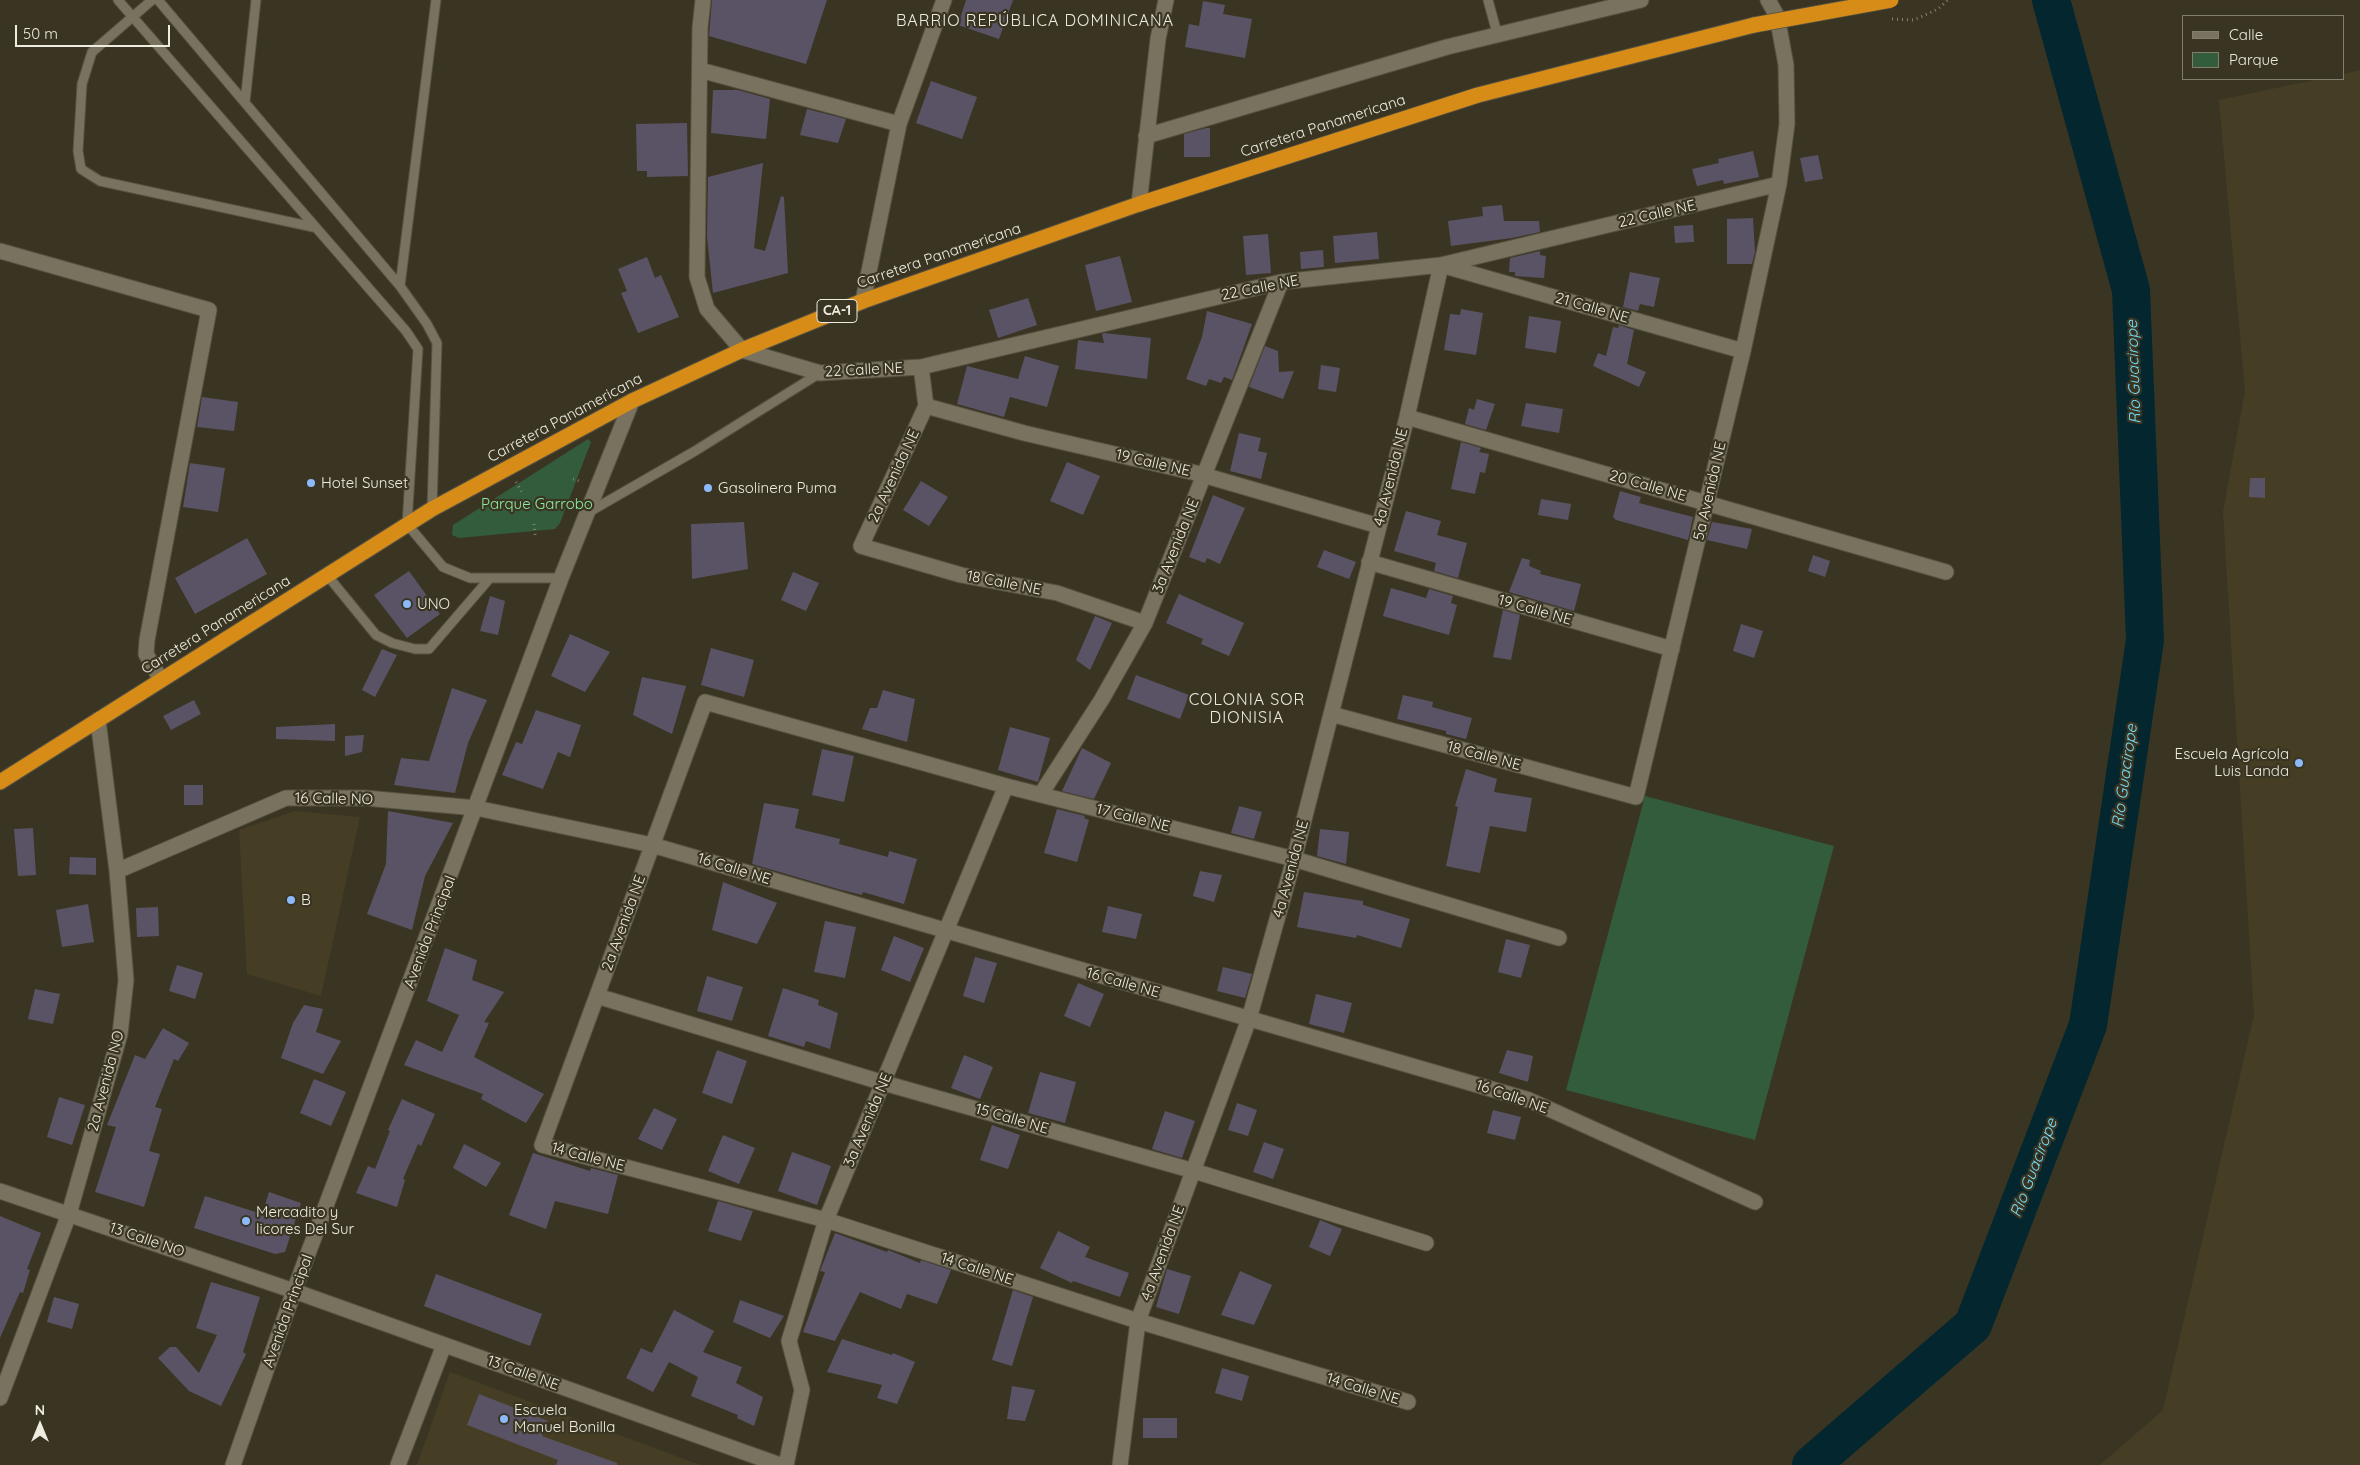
<!DOCTYPE html>
<meta charset="utf-8">
<style>
body{margin:0}
#map{position:relative;width:2360px;height:1465px;overflow:hidden;background:#3a3522;font-family:Quicksand,sans-serif}
canvas{display:block}
.legend{position:absolute;left:2182px;top:15px;width:162px;height:65px;box-sizing:border-box;background:#3a3522;border:1px solid #827e6e;margin:0;padding:6px 9px;list-style:none;font-size:15px;color:#eeebdf}
.legend li{display:flex;align-items:center;gap:10px;height:25px}
.legend b{width:25px;border:1px solid #827e6e}
.north{position:absolute;left:15px;top:1400px;width:50px;height:50px;-webkit-text-stroke:4px #3a3522;paint-order:stroke;rotate:0deg;font-size:14px;font-weight:700;line-height:20px;text-align:center;color:#eeebdf}
.north::after{content:'';display:block;margin:auto;width:18px;height:22px;background:#eeebdf;clip-path:polygon(50% 0,100% 100%,50% 72%,0 100%)}
.scale{position:absolute;left:15px;top:25px;width:155px;height:22px;box-sizing:border-box;border:2px solid #eeebdf;border-top:0;padding-left:6px;font-size:15px;line-height:18px;white-space:nowrap;color:#eeebdf;-webkit-text-stroke:4px #3a3522;paint-order:stroke}
</style>
<div id="map">
<canvas width="2360" height="1465"></canvas>
<ul class="legend">
<li><b style="height:6px;background:#78725e"></b>Calle</li>
<li><b style="height:14px;background:#335c3c"></b>Parque</li>
</ul>
<div class="north">N</div>
<div class="scale">50 m</div>
</div>
<script>
const ctx = document.querySelector('canvas').getContext('2d');
ctx.lineJoin = 'round';
function fill(path, color) { ctx.fillStyle = color; ctx.fill(path, 'evenodd'); }
const shape = rows => new Path2D(rows.map(r => 'M' + r).join(''));
function strokePath(path, color, width, dash) { ctx.strokeStyle = color; ctx.lineWidth = width; ctx.lineCap = dash ? 'butt' : 'round'; ctx.setLineDash(dash || []); ctx.stroke(path); }
function write(font, color, halo, rows, align = 'center') {
  ctx.font = font + ' Quicksand,sans-serif'; ctx.lineWidth = 4.5; ctx.setLineDash([]); ctx.textBaseline = 'middle'; ctx.strokeStyle = halo; ctx.fillStyle = color; for (const [text, x, y, turn = 0] of rows) {
    ctx.save(); ctx.translate(x, y); ctx.rotate((+turn || 0) * Math.PI / 180); ctx.textAlign = isNaN(turn) ? turn : align; if (halo) ctx.strokeText(text, 0, 0); ctx.fillText(text, 0, 0); ctx.restore();
  }
}
fill(shape([
 [2360,70,2360,1465,2100,1465,2163,1410,2254,1015,2223,512,2245,391,2219,100,2319,79,2344,79,2344,74],
 [295,811,360,817,321,996,247,974,239,830],
 [450,1372,700,1465,417,1465]
]), '#453e25');
fill(shape([
 [588,439,591,442,560,523,555,529,459,538,452,535,453,525],
 [1645,796,1834,846,1755,1140,1566,1090]
]), '#335c3c');
strokePath(shape([
 [1811,1465,1973,1325,2088,1025,2145,640,2131,290,2051,0]
]), '#03262f', 38);
fill(shape([
 [712,0,827,0,806,64,709,36],
 [966,0,1013,0,999,39,958,25],
 [1203,1,1225,5,1223,14,1252,19,1245,58,1185,47,1189,24,1199,26],
 [931,81,977,97,962,139,916,123],
 [713,90,738,90,770,99,766,139,711,133],
 [807,109,846,119,838,143,800,135],
 [687,123,688,176,647,177,647,171,637,171,636,124],
 [1206,128,1210,128,1210,157,1184,157,1184,134],
 [1753,151,1759,177,1724,184,1723,180,1697,186,1692,169,1719,163,1718,159],
 [1818,155,1823,179,1805,182,1800,158],
 [763,163,754,248,765,251,781,196,784,197,788,273,713,293,707,237,708,177],
 [1502,205,1504,221,1539,221,1540,232,1512,238,1451,246,1448,221,1483,216,1482,207],
 [1753,218,1755,252,1752,264,1727,264,1727,219],
 [1693,225,1694,242,1675,243,1674,226],
 [1377,232,1379,259,1335,263,1333,236],
 [1268,234,1271,273,1246,275,1243,236],
 [1323,250,1324,267,1301,269,1300,252],
 [1540,251,1540,255,1546,256,1544,278,1515,276,1515,272,1509,272,1510,258],
 [1120,256,1132,302,1096,311,1085,265],
 [647,257,655,278,661,275,679,317,638,333,621,293,627,291,618,269],
 [1630,272,1660,278,1654,307,1640,304,1638,311,1623,307],
 [1028,298,1037,325,998,338,989,310],
 [1461,309,1483,313,1476,355,1444,350,1450,314,1460,315],
 [1207,311,1252,324,1232,380,1224,377,1221,383,1209,379,1206,386,1186,379,1202,337],
 [1529,316,1561,321,1556,353,1525,348],
 [1619,325,1634,330,1627,364,1646,372,1639,387,1593,366,1598,353,1606,356,1613,327,1618,328],
 [1104,333,1151,338,1147,379,1075,369,1078,340,1104,343,1102,334],
 [1265,346,1278,351,1279,372,1294,371,1283,399,1249,387],
 [1025,356,1059,366,1047,407,1010,397,1004,417,957,404,967,366,1018,379],
 [1321,365,1340,368,1336,392,1318,389],
 [202,397,238,402,234,431,197,427],
 [1477,399,1495,404,1486,430,1465,424,1469,408,1474,410],
 [1526,403,1563,409,1559,433,1521,426],
 [1239,433,1261,438,1258,451,1267,453,1261,479,1230,471],
 [1461,442,1481,448,1479,452,1489,454,1485,473,1480,472,1475,494,1451,489],
 [1067,462,1100,476,1083,515,1050,501],
 [190,463,225,468,218,512,183,507],
 [2250,478,2265,478,2265,498,2249,497],
 [921,481,948,497,929,526,903,510],
 [1620,491,1641,497,1639,503,1693,517,1688,540,1616,520,1613,517],
 [1213,495,1245,508,1220,564,1207,558,1205,563,1189,557],
 [1541,499,1571,504,1568,520,1538,515],
 [1406,511,1441,521,1437,535,1467,543,1458,578,1434,571,1436,563,1394,551],
 [744,522,748,569,692,579,691,524],
 [1712,522,1752,529,1747,549,1707,540],
 [247,538,267,574,195,614,175,578],
 [1324,550,1356,562,1349,579,1317,567],
 [1813,555,1830,561,1825,577,1808,571],
 [1522,558,1530,560,1529,566,1541,571,1540,574,1581,584,1574,611,1509,592],
 [409,571,440,614,407,638,374,595],
 [793,572,819,583,806,611,781,600],
 [1391,588,1426,598,1429,589,1453,596,1451,603,1457,605,1449,635,1383,616],
 [1179,594,1244,623,1229,656,1201,644,1203,639,1166,623],
 [490,596,505,601,498,635,480,631],
 [1503,610,1520,615,1511,660,1493,657],
 [1095,616,1112,623,1090,670,1076,660],
 [1741,624,1763,631,1754,658,1733,651],
 [570,634,610,652,585,692,551,676],
 [711,648,754,660,744,697,701,685],
 [382,649,397,655,375,697,362,690],
 [1136,675,1189,695,1180,719,1127,699],
 [642,677,686,686,672,734,633,715],
 [452,688,487,700,468,743,455,793,394,785,401,758,429,761],
 [883,690,915,699,907,742,862,729,870,708,877,708],
 [1403,695,1433,702,1432,707,1472,718,1466,739,1446,734,1446,731,1397,719],
 [194,700,201,714,171,730,163,716],
 [536,710,581,725,570,757,558,752,543,789,502,775,516,742,522,744],
 [335,724,335,741,276,739,276,727],
 [1010,727,1050,738,1038,782,998,770],
 [364,735,362,752,345,756,345,736],
 [1082,748,1111,763,1094,799,1062,791],
 [822,749,854,756,844,802,812,795],
 [1466,769,1497,779,1494,792,1532,798,1526,832,1490,826,1480,873,1446,866,1458,807,1455,806],
 [184,785,203,785,203,805,184,805],
 [764,803,799,809,795,828,840,839,839,844,888,857,889,851,917,859,904,904,863,892,862,895,838,889,752,864],
 [1239,806,1262,812,1254,839,1231,833],
 [1057,809,1085,816,1084,818,1089,820,1077,862,1044,853],
 [388,811,453,823,425,876,412,930,367,914,386,864],
 [33,828,36,875,18,876,14,829],
 [1320,829,1349,832,1346,864,1317,856],
 [70,857,96,858,96,875,69,874],
 [1200,871,1222,875,1214,902,1193,896],
 [723,882,777,903,757,944,712,930],
 [1304,892,1363,901,1363,905,1410,919,1401,948,1357,935,1356,938,1297,927],
 [88,904,94,942,62,947,56,910],
 [1108,906,1142,914,1136,939,1102,932],
 [158,907,159,936,137,937,136,908],
 [825,921,856,927,845,978,814,972],
 [894,936,924,948,910,982,881,970],
 [1506,939,1530,945,1521,978,1498,972],
 [445,948,477,960,472,980,504,992,484,1022,489,1023,474,1057,544,1094,526,1123,481,1099,483,1094,404,1065,416,1040,442,1052,459,1015,427,1001],
 [975,957,997,963,984,1003,963,996],
 [177,965,203,973,195,999,169,991],
 [1223,967,1252,974,1245,998,1217,991],
 [707,976,743,987,732,1021,697,1011],
 [1078,983,1104,994,1090,1027,1064,1016],
 [783,988,819,1000,818,1005,838,1013,830,1049,806,1041,804,1047,768,1036],
 [35,989,60,994,53,1024,28,1019],
 [1316,994,1352,1003,1344,1033,1309,1024],
 [304,1005,323,1009,316,1032,341,1041,323,1074,281,1058,293,1023],
 [163,1028,189,1043,178,1061,174,1059,155,1107,162,1109,149,1151,160,1154,144,1207,95,1192,116,1127,107,1125,135,1055,145,1059],
 [717,1050,747,1061,732,1104,702,1093],
 [1507,1050,1533,1056,1528,1082,1499,1073],
 [964,1055,993,1067,980,1099,951,1088],
 [1040,1072,1076,1082,1065,1123,1028,1113],
 [314,1079,346,1092,331,1126,300,1113],
 [59,1097,85,1105,72,1145,47,1137],
 [402,1099,435,1114,421,1146,418,1144,403,1179,405,1180,397,1207,356,1193,368,1166,375,1169,390,1131,388,1130],
 [1237,1103,1257,1110,1248,1136,1228,1130],
 [654,1108,677,1119,662,1150,638,1139],
 [1493,1110,1521,1117,1515,1140,1487,1133],
 [1165,1111,1195,1121,1182,1158,1152,1149],
 [992,1125,1020,1135,1008,1169,980,1160],
 [723,1135,755,1148,739,1184,708,1171],
 [1264,1142,1284,1149,1273,1179,1253,1172],
 [464,1144,501,1163,486,1187,453,1168],
 [792,1152,831,1166,817,1205,778,1191],
 [533,1153,590,1171,591,1168,618,1175,608,1214,555,1201,546,1229,509,1215],
 [269,1192,301,1203,285,1252,275,1254,194,1228,205,1196,262,1214],
 [718,1201,753,1211,741,1241,708,1231],
 [0,1216,41,1233,27,1269,30,1270,23,1293,20,1292,0,1338],
 [1320,1220,1342,1229,1330,1256,1309,1247],
 [1058,1231,1090,1247,1085,1257,1129,1273,1120,1297,1073,1281,1072,1283,1040,1268],
 [835,1233,887,1252,888,1250,920,1263,921,1260,951,1270,937,1304,907,1294,901,1309,860,1292,835,1341,803,1332,825,1272,820,1271],
 [1167,1269,1191,1276,1179,1314,1156,1307],
 [1240,1271,1272,1285,1254,1325,1221,1315],
 [436,1274,542,1314,530,1346,424,1306],
 [211,1282,260,1297,243,1352,246,1354,221,1406,189,1391,158,1358,170,1347,176,1347,199,1373,217,1335,196,1328],
 [1013,1290,1033,1297,1012,1366,992,1360],
 [54,1297,79,1304,72,1329,47,1322],
 [740,1300,784,1316,770,1338,733,1322],
 [674,1310,714,1331,703,1352,742,1367,736,1383,763,1397,754,1426,737,1418,738,1415,691,1396,698,1377,669,1362,653,1392,626,1378,641,1348,652,1353],
 [842,1339,892,1355,893,1353,915,1362,897,1404,877,1398,882,1385,827,1372],
 [1222,1368,1249,1376,1242,1401,1215,1393],
 [1012,1386,1035,1390,1025,1421,1007,1419],
 [479,1394,548,1421,542,1436,617,1463,617,1465,556,1465,558,1460,467,1425],
 [1143,1418,1177,1418,1177,1438,1143,1438]
]), '#5a5365');
const lane = shape([
 [118,0,406,331,418,349,407,524,443,567,470,578,561,578],
 [152,0,92,52,82,84,78,151,81,169,100,181,313,227],
 [158,0,400,286,427,324,437,343,432,509],
 [1488,0,1497,33],
 [245,102,256,0],
 [400,286,436,0],
 [589,512,695,451,820,373],
 [327,575,376,635,392,643,415,649,429,649,490,578]
]);
const street = shape([
 [703,0,700,28,697,277,707,309,742,350,820,373,921,367,1281,282,1441,265,1779,184],
 [700,70,899,124],
 [1146,136,1447,47,1641,0],
 [1139,204,1158,39,1166,0],
 [0,251,209,310,147,640,146,654,161,680],
 [863,301,899,124,944,0],
 [921,367,926,406],
 [926,406,1024,433,1196,473,1379,526],
 [926,406,861,546,961,575,1057,593,1145,623],
 [1407,417,1946,572],
 [1369,562,1672,649],
 [1331,714,1636,797,1743,351,1779,184,1787,124,1786,65,1777,16,1768,0],
 [1041,794,1102,699,1145,623,1281,282],
 [117,871,286,798,365,798,476,808,652,845,1529,1100,1755,1202],
 [597,996,884,1083,1194,1171,1426,1243],
 [0,1191,294,1291,780,1465],
 [0,1398,69,1214,120,1034,126,980,117,871,98,720],
 [1408,1402,1138,1321,826,1220,542,1145,705,702,1006,786,1294,859,1559,938],
 [398,1465,444,1345],
 [786,1465,802,1390,789,1341,826,1220,1006,786],
 [1120,1465,1138,1321,1249,1019,1294,859,1407,417,1441,265,1743,351]
]);
const secondary = shape([
 [233,1465,294,1291,561,578,632,401]
]);
const highway = shape([
 [0,782,432,509,632,401,742,350,863,301,1139,204,1478,95,1754,25]
]);
strokePath(lane, '#565242', 11);
strokePath(street, '#565242', 17);
strokePath(secondary, '#565242', 17);
strokePath(highway, '#565242', 17);
strokePath(shape([
 [1892,19,1914,20,1938,9,1948,0],
 [573,479,579,481],
 [516,482,523,494],
 [534,524,535,535]
]), '#858070', 3, [1, 4]);
strokePath(lane, '#78725e', 9);
strokePath(street, '#78725e', 15);
strokePath(secondary, '#78725e', 15);
strokePath(highway, '#d88c18', 15);
const highwayBridge = shape([
 [1754,25,1891,0]
]);
strokePath(highwayBridge, '#565242', 17, []);
strokePath(highwayBridge, '#d88c18', 15);
for (const [x, y, r, color] of [
 [311,483,5,"#8cb9fc"],
 [708,488,5,"#8cb9fc"],
 [407,604,5,"#8cb9fc"],
 [2299,763,5,"#8cb9fc"],
 [291,900,5,"#8cb9fc"],
 [246,1221,5,"#8cb9fc"],
 [504,1419,5,"#8cb9fc"]
]) { const dot = new Path2D(); dot.arc(x, y, r, 0, 2 * Math.PI); ctx.fillStyle = color; ctx.fill(dot); strokePath(dot, '#3a3522', 2); }
for (const [x, y, w] of [
 [837,311,40]
]) { const box = new Path2D(); box.roundRect(x - w / 2, y - 11.5, w, 23, 4); ctx.fillStyle = '#3a3522'; ctx.fill(box); strokePath(box, '#eeebdf', 1); }
write('bold 14px', '#eeebdf', null, [
 ["CA-1",837,311]
]);
write('15px', '#eeebdf', '#3a3522', [
 ["Carretera Panamericana",1323,126,-18],
 ["22 Calle NE",1657,214,-13],
 ["Carretera Panamericana",939,256,-19],
 ["22 Calle NE",1260,288,-11],
 ["21 Calle NE",1592,308,16],
 ["22 Calle NE",864,370,-3],
 ["Carretera Panamericana",565,418,-28],
 ["19 Calle NE",1153,463,13],
 ["2a Avenida NE",894,476,-65],
 ["4a Avenida NE",1391,477,-76],
 ["20 Calle NE",1648,486,16],
 ["5a Avenida NE",1710,491,-77],
 ["3a Avenida NE",1176,546,-68],
 ["18 Calle NE",1004,583,11],
 ["19 Calle NE",1535,610,16],
 ["Carretera Panamericana",216,625,-32],
 ["18 Calle NE",1484,756,15],
 ["16 Calle NO",334,799,1],
 ["17 Calle NE",1133,818,14],
 ["16 Calle NE",734,869,17],
 ["4a Avenida NE",1291,869,-75],
 ["2a Avenida NE",624,923,-70],
 ["Avenida Principal",430,932,-69],
 ["16 Calle NE",1123,983,16],
 ["2a Avenida NO",106,1081,-75],
 ["16 Calle NE",1512,1097,19],
 ["15 Calle NE",1012,1119,16],
 ["3a Avenida NE",868,1120,-67],
 ["14 Calle NE",588,1157,15],
 ["13 Calle NO",147,1240,19],
 ["4a Avenida NE",1163,1253,-70],
 ["14 Calle NE",977,1269,18],
 ["Avenida Principal",288,1311,-70],
 ["13 Calle NE",523,1373,20],
 ["14 Calle NE",1363,1389,17]
]);
write('15px', '#eeebdf', '#3a3522', [
 ["Hotel Sunset",321,483],
 ["Gasolinera Puma",718,488],
 ["UNO",417,604],
 ["Escuela Agrícola",2289,754,"right"],
 ["Luis Landa",2289,771,"right"],
 ["B",301,900],
 ["Mercadito y",256,1212],
 ["licores Del Sur",256,1229],
 ["Escuela",514,1410],
 ["Manuel Bonilla",514,1427]
], 'left');
write('15px', '#8ce9a0', '#3a3522', [
 ["Parque Garrobo",537,504]
]);
ctx.letterSpacing = '1px';
write('16px', '#eeebdf', '#3a3522', [
 ["BARRIO REPÚBLICA DOMINICANA",1035,21],
 ["COLONIA SOR",1247,700],
 ["DIONISIA",1247,718]
]);
ctx.letterSpacing = '0px';
write('italic 16px', '#72dffd', '#3a3522', [
 ["Río Guacirope",2134,372,-92],
 ["Río Guacirope",2125,776,-82],
 ["Río Guacirope",2034,1168,-69]
]);
</script>
